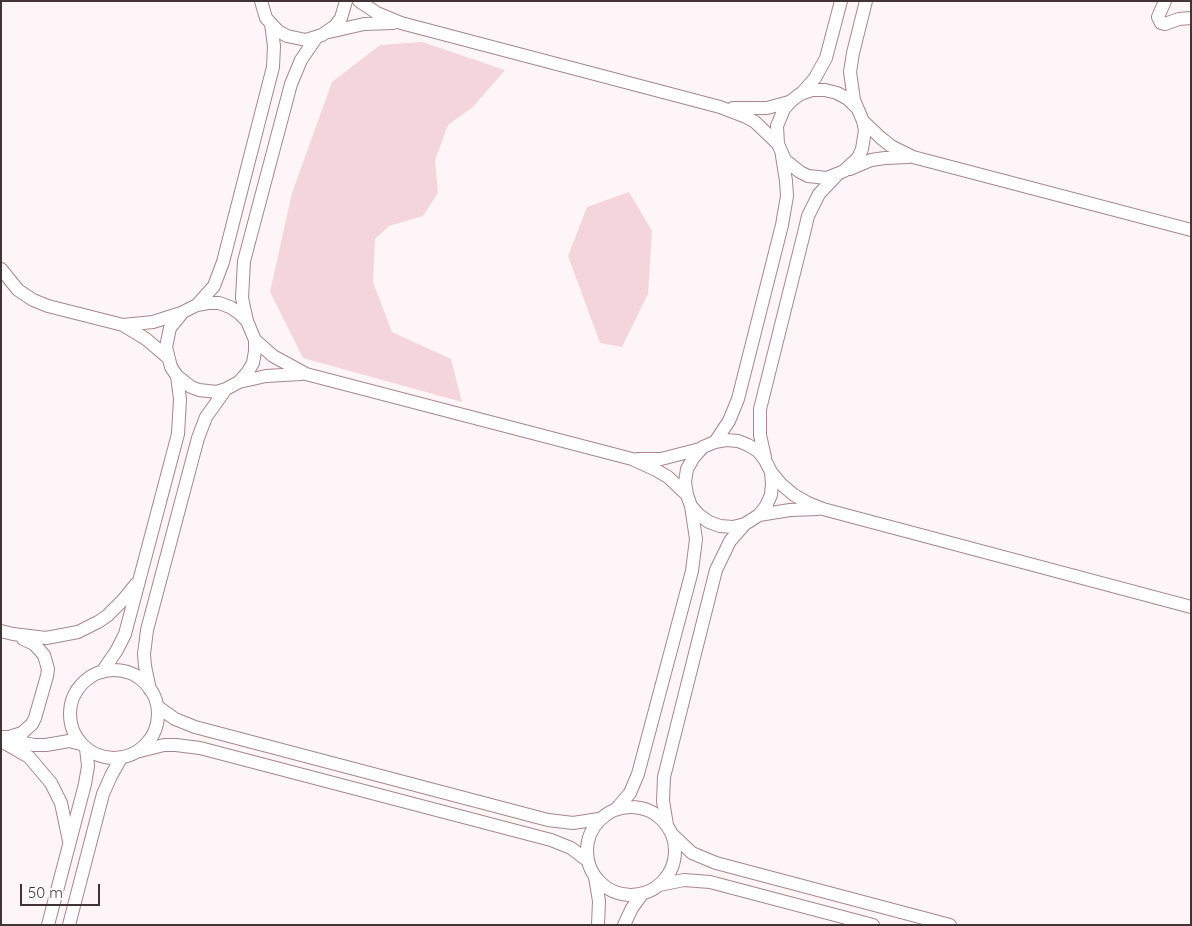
<!DOCTYPE html>
<style>
body{margin:0}
#map{position:relative;width:1192px;height:926px;overflow:hidden;background:#fdf5f7;font-family:Quicksand,sans-serif}
canvas{display:block}
.frame{position:absolute;inset:0;border:2px solid #423337;pointer-events:none}
.scale{position:absolute;left:20px;top:884px;width:80px;height:22px;box-sizing:border-box;border:2px solid #423337;border-top:0;padding-left:6px;font-size:15px;line-height:18px;white-space:nowrap;color:#423337;-webkit-text-stroke:4px #fff;paint-order:stroke}
</style>
<div id="map">
<canvas width="1192" height="926"></canvas>
<div class="frame"></div>
<div class="scale">50 m</div>
</div>
<script>
const ctx = document.querySelector('canvas').getContext('2d');
ctx.lineJoin = 'round';
function fill(path, color) { ctx.fillStyle = color; ctx.fill(path, 'evenodd'); }
const shape = rows => new Path2D(rows.map(r => 'M' + r).join(''));
function strokePath(path, color, width, dash) { ctx.strokeStyle = color; ctx.lineWidth = width; ctx.lineCap = dash ? 'butt' : 'round'; ctx.setLineDash(dash || []); ctx.stroke(path); }
fill(shape([
 [422,42,505,70,473,107,448,125,435,160,438,193,423,216,389,226,375,239,373,282,392,332,451,359,462,402,303,358,270,292,292,193,332,82,380,45],
 [629,192,652,231,648,294,622,347,600,343,568,256,587,207]
]), '#f5d5dd');
const street = shape([
 [261,1,266,18,278,31,287,36,306,40,322,35,335,26,341,18,346,1],
 [359,1,377,13,401,23,720,107,746,117,755,122,778,144],
 [1165,1,1158,17,1161,23,1165,24,1179,19,1191,18],
 [329,32,364,24,393,23],
 [801,94,815,78,826,58,841,1],
 [733,108,767,108,789,102],
 [857,108,848,99,837,93,825,90,812,90,800,94,790,102,784,109,777,126,778,144,785,160,800,172,808,176,827,178,844,171,858,158,862,149,865,130,863,121,854,100,850,72,853,53,866,1],
 [863,121,881,138,891,146,913,157,1191,230],
 [850,169,871,160,885,158,908,157],
 [1,269,18,290,33,300,48,306,123,325,146,339,167,357],
 [197,305,214,286,223,262,273,67,274,46,271,24],
 [247,321,239,313,230,307,219,303,208,303,197,305,183,312,170,328,166,347,171,367,177,376,191,387,199,390,217,392,226,389,239,382,247,373,253,363,255,351,255,340,247,321,242,298,244,261,291,84,301,60,316,38],
 [123,325,153,322,181,313],
 [255,340,273,356,306,374,632,459,656,470,668,477,687,495],
 [239,382,266,376,301,374],
 [715,442,729,421,738,399,782,225,787,196,786,181,782,156],
 [765,457,760,435,760,409,805,229,808,216,819,194,836,176],
 [637,459,661,459,700,449],
 [771,472,772,484,771,495,766,506,759,515,745,524,733,527,720,526,709,522,699,515,691,506,687,495,685,482,687,469,694,457,703,447,715,442,726,440,738,441,748,445,758,451,765,460,771,472,781,484,794,495,808,503,823,509,1191,607],
 [759,515,790,510,818,509],
 [1,631,13,634,46,638,78,632,98,622,107,616,123,600,136,584],
 '70 714a44 44 0 1 1 88 0a44 44 0 1 1-88 0Z',
 [102,672,117,650,125,634,178,434,180,399,177,376],
 [150,690,145,666,144,654,147,630,198,438,206,417,226,389],
 [158,707,175,719,195,727,548,820,573,823,599,819],
 [1,737,9,737,22,733,32,724,35,718,47,676,48,669,44,655,34,644,23,639],
 [9,740,34,745,46,745,69,741,81,744],
 [1,741,29,757,51,783,61,803,69,841],
 [140,751,164,745,176,745,200,748,551,840,571,848,588,861],
 '587 851a44 44 0 1 1 88 0a44 44 0 1 1-88 0Z',
 [617,808,630,793,638,774,692,571,696,539,691,506],
 [667,825,663,801,664,777,716,570,730,541,745,524],
 [673,835,692,853,716,863,950,925],
 [595,877,599,901,598,925],
 [659,885,684,880,710,882,873,925],
 [48,925,85,784,88,766,86,748],
 [69,925,103,794,111,776,121,758],
 [624,925,632,908,643,893]
]);
strokePath(street, '#aa868f', 14);
strokePath(street, '#fff', 12);
</script>
